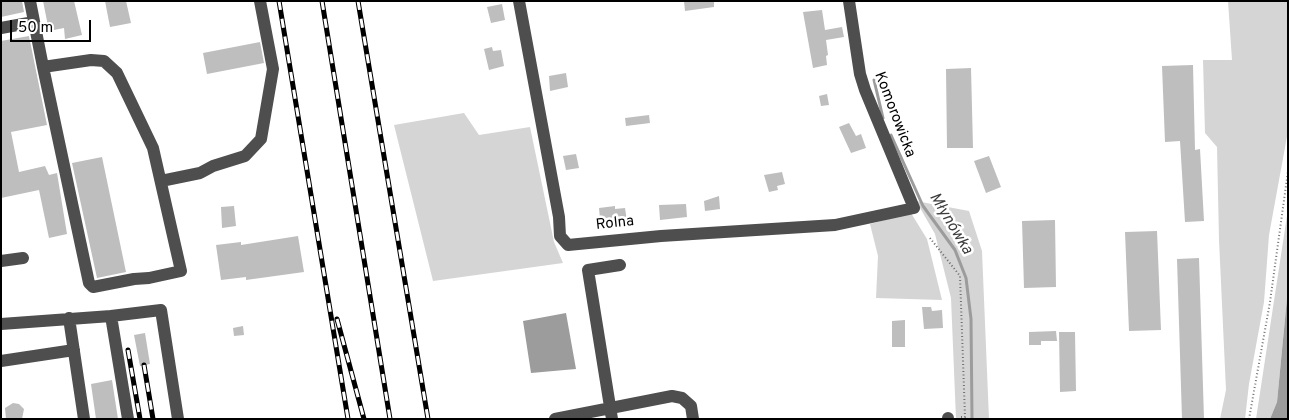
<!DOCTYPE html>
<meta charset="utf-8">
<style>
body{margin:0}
#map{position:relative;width:1289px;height:420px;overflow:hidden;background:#fff;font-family:Overpass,sans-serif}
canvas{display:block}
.frame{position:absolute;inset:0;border:2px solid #000;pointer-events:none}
.scale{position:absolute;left:10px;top:20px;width:81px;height:22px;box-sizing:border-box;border:2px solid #000;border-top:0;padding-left:6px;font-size:15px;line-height:18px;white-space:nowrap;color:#000;-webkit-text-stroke:4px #fff;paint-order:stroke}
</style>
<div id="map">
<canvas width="1289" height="420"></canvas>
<div class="frame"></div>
<div class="scale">50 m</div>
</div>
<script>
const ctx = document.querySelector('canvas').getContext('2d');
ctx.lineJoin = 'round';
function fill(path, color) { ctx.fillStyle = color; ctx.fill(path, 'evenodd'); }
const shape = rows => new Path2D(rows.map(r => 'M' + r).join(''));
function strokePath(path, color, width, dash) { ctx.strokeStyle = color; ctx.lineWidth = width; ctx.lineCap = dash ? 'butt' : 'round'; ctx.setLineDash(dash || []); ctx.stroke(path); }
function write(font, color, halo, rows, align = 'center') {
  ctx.font = font + ' Overpass,sans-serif'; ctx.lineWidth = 5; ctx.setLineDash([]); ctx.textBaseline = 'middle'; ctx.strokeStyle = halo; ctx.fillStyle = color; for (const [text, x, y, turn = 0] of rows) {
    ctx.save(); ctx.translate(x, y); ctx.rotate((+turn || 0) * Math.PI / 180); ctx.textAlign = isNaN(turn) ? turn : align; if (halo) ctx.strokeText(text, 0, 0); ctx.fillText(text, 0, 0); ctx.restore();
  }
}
fill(shape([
 [1228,1,1288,1,1288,131,1269,235,1264,302,1249,384,1245,419,1220,419,1226,390,1219,240,1217,147,1205,133,1203,60,1232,60],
 [464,113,479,135,530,127,554,242,563,263,433,281,394,125],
 [916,201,969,211,982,251,989,419,956,419,951,298,935,234],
 [1288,209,1288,288,1277,402,1270,419,1256,419],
 [911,213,927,239,942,300,876,298,878,256,870,224]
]), '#d5d5d5');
fill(shape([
 [1288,288,1288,419,1270,419,1277,402],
 [566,313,576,369,531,373,523,321]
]), '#9c9c9c');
strokePath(shape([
 [874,80,883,118],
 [891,135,923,206,955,250,966,278,971,319,972,419]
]), '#9c9c9c', 3);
fill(shape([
 [1,1,22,1,24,12,1,17],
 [43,1,74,1,82,35,65,39,64,28,49,31],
 [105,1,126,1,131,23,110,27],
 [684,1,714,1,714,7,685,11],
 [502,4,505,20,491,23,487,7],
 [822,10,825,30,842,27,844,37,826,40,828,55,826,56,827,65,813,68,803,12],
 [29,36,47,125,11,132,19,172,45,166,49,175,57,173,67,234,49,238,39,190,1,198,1,41],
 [260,42,264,63,207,74,203,53],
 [492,47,493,51,501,50,504,66,489,70,484,49],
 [1193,65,1195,150,1200,149,1204,221,1185,222,1180,141,1165,142,1162,66],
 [971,68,973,148,947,148,946,69],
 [566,73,568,87,550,91,549,76],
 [827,94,829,105,821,106,819,96],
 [649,115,650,123,626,126,625,118],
 [849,123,856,136,861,134,866,148,851,153,839,127],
 [576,154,579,168,566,170,563,156],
 [989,156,1001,187,986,193,974,161],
 [102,157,126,272,97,278,72,163],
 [782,172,785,184,777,186,778,190,769,192,764,175],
 [719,196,720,209,705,211,704,201],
 [686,204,687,217,660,220,659,205],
 [234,206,236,226,222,228,221,207],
 [615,206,615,209,625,208,627,221,617,223,618,228,601,230,599,208],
 [1055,220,1056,287,1024,288,1022,221],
 [1157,231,1161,330,1129,331,1125,232],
 [298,236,304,272,246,280,246,277,221,280,216,245,241,242,241,245],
 [1199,258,1204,419,1182,419,1177,259],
 [922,307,931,307,932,311,942,310,943,328,924,329],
 [905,320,905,347,892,347,892,321],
 [243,326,244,335,234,336,233,328],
 [1056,331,1057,341,1041,341,1041,345,1029,345,1029,332],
 [1059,332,1075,332,1076,391,1060,392],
 [145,333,150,364,140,366,134,335],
 [112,380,118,419,96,419,91,384],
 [13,403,19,404,24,409,22,419,6,419,5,408]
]), '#bebebe');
strokePath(shape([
 [930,238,960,276,965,417,960,417],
 [1249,419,1270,302,1288,171]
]), '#707070', 2, [1, 2.5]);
strokePath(shape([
 [30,1,43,67,89,283,93,287,134,279,149,278,181,271,153,148,117,73,104,61,91,60,43,67],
 [519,1,559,217,560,236,568,245,661,236,835,225,914,208,865,90,860,74,849,1],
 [1,28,34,22],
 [161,181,200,173,213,166,245,156,261,139,273,69,260,1],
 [1,261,23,258],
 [111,316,128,419],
 [69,318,84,419],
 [1,324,111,316,161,310,178,419],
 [1,361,74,350],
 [948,418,948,419],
 [555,419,672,396,682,398,691,406,693,419],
 [612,419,588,270,620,265]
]), '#4e4e4e', 12);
const rail = shape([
 [279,1,348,419],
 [322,1,390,419],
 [358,1,428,419],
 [337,319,364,419],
 [128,350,140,419],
 [144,365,153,419]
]);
strokePath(rail, '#000', 5);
strokePath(rail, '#fff', 3, [9]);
write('15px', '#000', '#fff', [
 ["Komorowicka",894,115,69],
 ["Rolna",615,224,-6]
]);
write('italic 16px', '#3d3d3d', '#fff', [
 ["Młynówka",950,224,59]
]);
</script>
